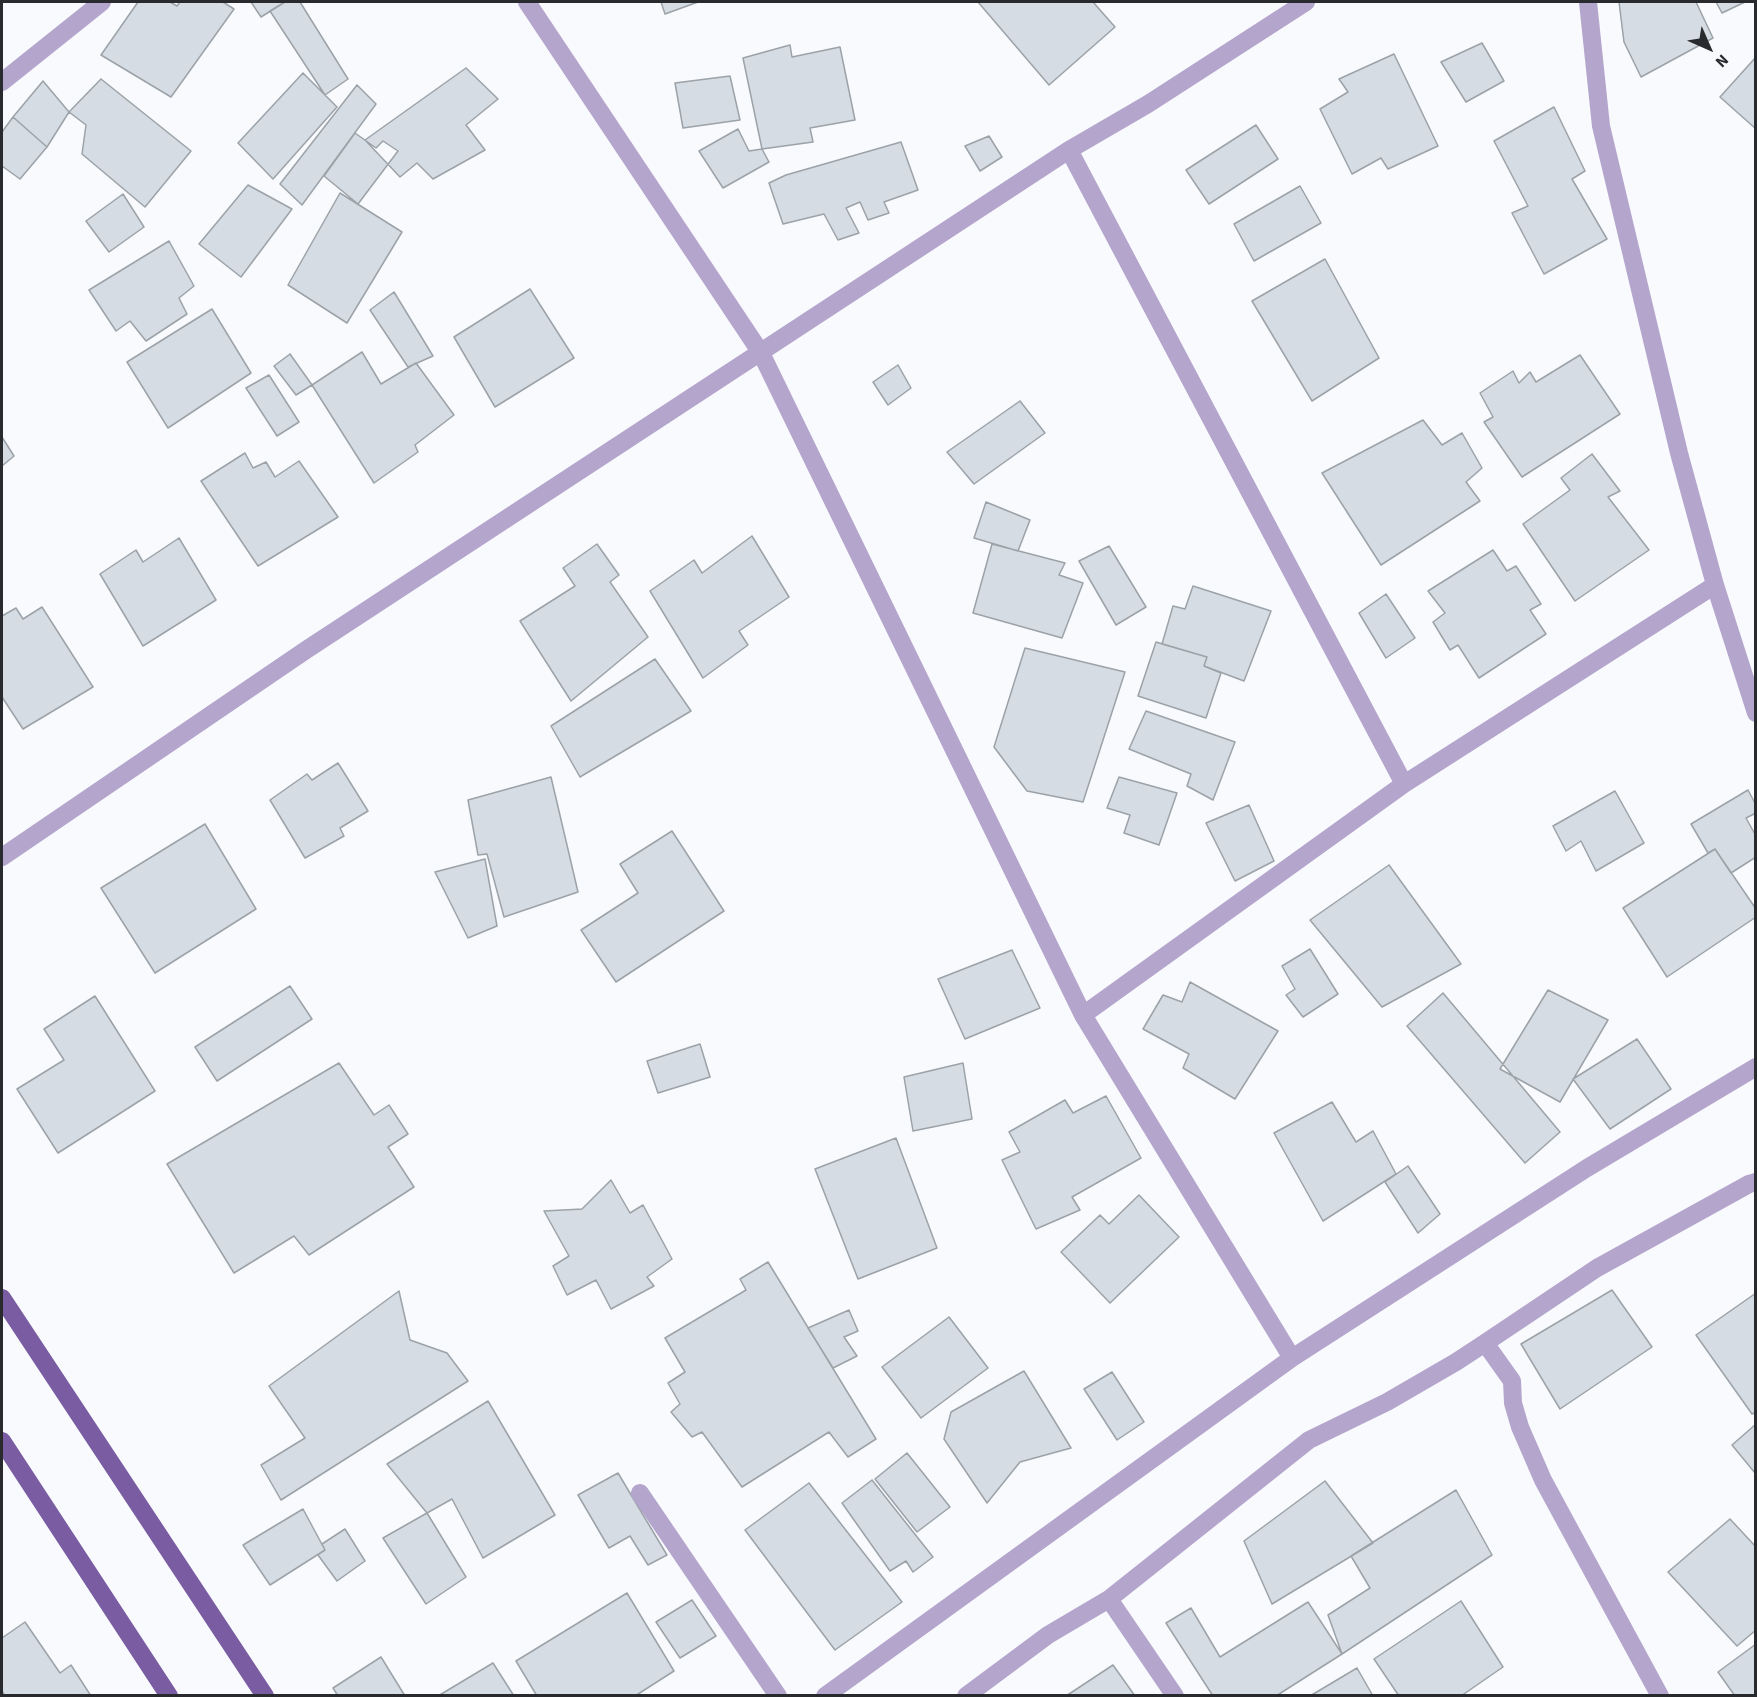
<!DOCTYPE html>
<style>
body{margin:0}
#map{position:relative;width:1757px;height:1697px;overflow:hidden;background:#f9fafe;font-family:"Source Sans 3",sans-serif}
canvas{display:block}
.frame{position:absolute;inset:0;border:3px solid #292a2d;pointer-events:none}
.north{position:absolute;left:1679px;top:18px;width:60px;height:60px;-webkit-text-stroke:4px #f9fafe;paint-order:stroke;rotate:135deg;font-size:16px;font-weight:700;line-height:24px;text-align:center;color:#292a2d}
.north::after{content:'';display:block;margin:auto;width:21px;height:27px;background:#292a2d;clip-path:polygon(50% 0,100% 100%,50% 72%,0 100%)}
</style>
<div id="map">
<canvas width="1757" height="1697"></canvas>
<div class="frame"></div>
<div class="north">N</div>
</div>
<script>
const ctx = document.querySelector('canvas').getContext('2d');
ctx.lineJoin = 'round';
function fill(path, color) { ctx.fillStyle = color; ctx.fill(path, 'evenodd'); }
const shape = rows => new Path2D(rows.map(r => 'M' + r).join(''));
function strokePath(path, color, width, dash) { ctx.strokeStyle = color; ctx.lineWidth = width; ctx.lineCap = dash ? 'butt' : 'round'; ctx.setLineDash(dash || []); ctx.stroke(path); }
const building = shape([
 [138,2,170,2,177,6,180,2,223,2,234,9,171,97,101,55,138,2],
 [251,2,285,2,261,17,251,2],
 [285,2,300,2,348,79,325,95,270,11,285,2],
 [661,2,698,2,665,14,661,2],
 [978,2,1093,2,1115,27,1049,85,978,2],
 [1619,2,1696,2,1713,38,1641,77,1624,42,1619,2],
 [1716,2,1745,2,1722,13,1716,2],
 [1482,43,1504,81,1466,102,1441,62,1482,43],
 [790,45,792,57,840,47,855,120,810,128,813,142,762,149,743,58,790,45],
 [1394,54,1438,146,1388,169,1381,158,1352,174,1320,109,1348,92,1339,79,1394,54],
 [1756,57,1756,129,1720,97,1756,57],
 [466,68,498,99,466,125,485,150,433,179,417,163,400,177,365,140,466,68],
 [303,73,337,107,273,179,238,143,303,73],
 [730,76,740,120,683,128,675,83,730,76],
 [101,79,191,151,145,207,82,154,86,125,69,112,101,79],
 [43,81,69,112,47,147,13,117,43,81],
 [357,85,376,104,302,205,280,184,357,85],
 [1554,107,1585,171,1572,179,1607,239,1544,274,1512,213,1528,206,1494,141,1554,107],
 [13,117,47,147,20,179,2,166,2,132,13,117],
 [1256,125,1278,159,1209,204,1186,170,1256,125],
 [738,129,749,151,762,149,769,162,723,188,699,151,738,129],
 [355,133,376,148,383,141,398,151,358,204,324,176,355,133],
 [989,136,1002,157,980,171,965,146,989,136],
 [901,142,918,190,884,202,889,213,868,220,860,202,846,208,859,233,838,240,824,214,783,224,769,183,786,175,901,142],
 [248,185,292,209,241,277,199,244,248,185],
 [1300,186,1321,223,1254,261,1234,224,1300,186],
 [340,193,402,232,347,323,288,285,340,193],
 [123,194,144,227,109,252,86,221,123,194],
 [169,241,194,286,179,298,187,314,146,341,130,321,116,331,89,290,169,241],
 [1325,259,1379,358,1312,401,1252,301,1325,259],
 [530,289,574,358,495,407,454,337,530,289],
 [394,292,433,356,408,367,370,310,394,292],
 [212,309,251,373,168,428,127,362,212,309],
 [362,352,381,384,416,363,454,415,415,445,418,452,374,483,312,385,362,352],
 [290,354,312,385,296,395,274,366,290,354],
 [1580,355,1620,414,1522,477,1484,422,1493,417,1480,393,1513,371,1519,383,1530,372,1536,382,1580,355],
 [898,365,911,388,888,405,873,382,898,365],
 [269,375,299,422,277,436,246,388,269,375],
 [1020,401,1045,433,974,484,947,452,1020,401],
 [1423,420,1442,445,1462,433,1482,468,1466,482,1480,501,1381,565,1322,473,1423,420],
 [2,437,14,456,2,466,2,437],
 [245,453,253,468,266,462,275,477,299,461,338,517,258,566,201,481,245,453],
 [1592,454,1620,491,1608,497,1649,550,1575,601,1523,524,1570,490,1561,478,1592,454],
 [986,502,1030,520,1018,551,974,538,986,502],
 [752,536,789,597,739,631,748,645,703,678,650,591,694,560,702,573,752,536],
 [179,538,216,600,143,646,100,574,136,550,143,562,179,538],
 [597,544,619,575,610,582,648,637,571,701,520,621,575,586,563,568,597,544],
 [992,544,1065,563,1059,575,1083,583,1062,638,973,613,992,544],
 [1109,546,1146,607,1116,625,1079,561,1109,546],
 [1493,550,1507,571,1516,566,1541,604,1530,610,1546,634,1479,678,1458,645,1450,650,1433,622,1445,613,1428,591,1493,550],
 [1193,586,1271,611,1244,681,1204,666,1207,657,1162,644,1173,606,1185,609,1193,586],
 [1386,594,1415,638,1386,658,1359,613,1386,594],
 [42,607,93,687,23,729,2,697,2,616,16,608,23,619,42,607],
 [1156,642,1207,657,1204,666,1221,673,1206,718,1138,696,1156,642],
 [1025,648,1125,672,1083,802,1027,791,994,747,1025,648],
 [655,659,691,711,580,777,551,726,655,659],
 [1146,711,1235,742,1213,800,1187,786,1191,774,1129,749,1146,711],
 [338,763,368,811,340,828,344,836,305,858,270,800,307,774,312,780,338,763],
 [551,777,578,892,504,917,487,854,478,855,468,800,551,777],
 [1119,777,1177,793,1159,845,1124,833,1130,815,1107,808,1119,777],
 [1748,790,1756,805,1756,813,1746,818,1756,836,1756,857,1731,873,1715,849,1708,853,1691,824,1748,790],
 [1615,791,1644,843,1596,871,1581,841,1566,851,1553,826,1615,791],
 [1249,805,1274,861,1235,881,1206,823,1249,805],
 [205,824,256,909,155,973,101,888,205,824],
 [672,831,724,911,616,982,581,930,638,893,620,864,672,831],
 [1715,849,1756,909,1756,917,1667,977,1623,908,1715,849],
 [485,859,497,926,468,938,435,872,485,859],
 [1389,865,1461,964,1382,1007,1310,920,1389,865],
 [1310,949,1338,994,1303,1017,1286,995,1295,989,1282,966,1310,949],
 [1012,950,1040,1008,965,1039,938,979,1012,950],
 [1190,982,1278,1031,1235,1099,1183,1068,1189,1054,1143,1029,1163,995,1182,1002,1190,982],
 [290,986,312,1019,217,1081,195,1047,290,986],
 [1548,990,1608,1020,1560,1102,1500,1069,1548,990],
 [1443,993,1560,1132,1525,1163,1407,1026,1443,993],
 [95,996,155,1091,58,1153,17,1089,64,1060,44,1029,95,996],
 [1637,1039,1671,1089,1610,1129,1573,1079,1637,1039],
 [700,1044,710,1077,658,1093,647,1061,700,1044],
 [339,1063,374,1115,389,1105,408,1134,388,1147,414,1187,309,1255,294,1236,234,1273,167,1164,339,1063],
 [963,1063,972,1119,913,1131,904,1077,963,1063],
 [1106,1096,1141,1158,1072,1197,1080,1210,1036,1229,1002,1160,1020,1152,1009,1132,1065,1100,1073,1113,1106,1096],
 [1332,1102,1356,1142,1373,1131,1396,1174,1323,1221,1274,1133,1332,1102],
 [896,1138,937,1248,858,1279,815,1169,896,1138],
 [1408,1166,1440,1214,1418,1233,1385,1182,1408,1166],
 [611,1180,630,1213,643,1205,672,1259,647,1277,654,1286,611,1309,596,1280,567,1295,553,1266,569,1256,544,1211,582,1209,611,1180],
 [1139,1195,1179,1237,1110,1303,1061,1252,1100,1215,1109,1224,1139,1195],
 [768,1262,876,1439,848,1457,829,1432,742,1487,702,1432,692,1437,671,1412,680,1404,668,1383,685,1372,665,1338,746,1290,740,1279,768,1262],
 [1612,1290,1652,1347,1560,1409,1521,1344,1612,1290],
 [399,1291,410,1340,447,1353,468,1381,281,1500,261,1465,305,1438,269,1386,399,1291],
 [1756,1293,1756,1412,1752,1414,1696,1335,1756,1293],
 [849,1310,858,1331,844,1337,857,1356,833,1368,808,1328,849,1310],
 [949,1317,988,1368,921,1418,882,1367,949,1317],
 [1024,1371,1071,1448,1020,1462,987,1503,944,1439,951,1412,1024,1371],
 [1112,1372,1144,1422,1117,1440,1084,1389,1112,1372],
 [488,1401,555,1515,483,1558,452,1499,427,1513,387,1464,488,1401],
 [1756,1424,1756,1473,1755,1473,1732,1445,1756,1424],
 [907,1453,950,1507,917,1532,875,1479,907,1453],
 [618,1473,667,1555,648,1565,630,1536,609,1548,578,1495,618,1473],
 [872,1480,933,1557,913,1572,906,1561,890,1571,842,1503,872,1480],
 [1325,1481,1373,1543,1272,1604,1244,1541,1325,1481],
 [809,1483,902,1602,835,1650,745,1530,809,1483],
 [1456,1490,1492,1555,1342,1654,1328,1615,1370,1588,1351,1556,1456,1490],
 [303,1509,325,1550,270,1585,243,1545,303,1509],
 [427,1513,466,1577,426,1604,383,1538,427,1513],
 [1730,1519,1756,1547,1756,1630,1737,1646,1668,1572,1730,1519],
 [345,1529,365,1561,337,1581,318,1555,325,1550,322,1544,345,1529],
 [627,1593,674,1671,635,1696,537,1696,516,1661,627,1593],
 [692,1600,716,1636,680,1658,656,1622,692,1600],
 [1461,1601,1503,1667,1461,1696,1399,1696,1374,1659,1461,1601],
 [1308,1602,1342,1654,1276,1696,1213,1696,1166,1623,1191,1608,1220,1657,1308,1602],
 [25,1622,60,1673,71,1665,91,1696,5,1696,2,1691,2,1638,25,1622],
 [1756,1644,1756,1696,1735,1696,1718,1672,1756,1644],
 [381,1657,405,1696,338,1696,333,1688,381,1657],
 [493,1663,514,1696,438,1696,493,1663],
 [1113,1665,1135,1696,1066,1696,1113,1665],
 [1357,1668,1373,1696,1310,1696,1357,1668]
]);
fill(building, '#d5dce3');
strokePath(building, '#9ba2a8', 1.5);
strokePath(shape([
 [527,2,761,353,1083,1015,1292,1358],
 [1588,2,1601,126,1679,453,1715,585,1756,713],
 [2,82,102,2],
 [1069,150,1404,784],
 [2,857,306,650,1069,150,1148,104,1306,2],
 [1083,1015,1404,784,1715,585],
 [640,1493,778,1696],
 [1109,1599,1309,1440,1387,1402,1456,1362,1485,1343],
 [825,1696,1292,1358,1587,1168,1756,1067],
 [966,1696,1048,1635,1109,1599,1175,1696],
 [1660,1696,1543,1480,1520,1427,1513,1403,1512,1381,1485,1343,1597,1268,1749,1184,1756,1182]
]), '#b4a5cc', 18);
strokePath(shape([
 [2,1298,265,1696],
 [2,1441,169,1696]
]), '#795ca1', 18);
</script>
